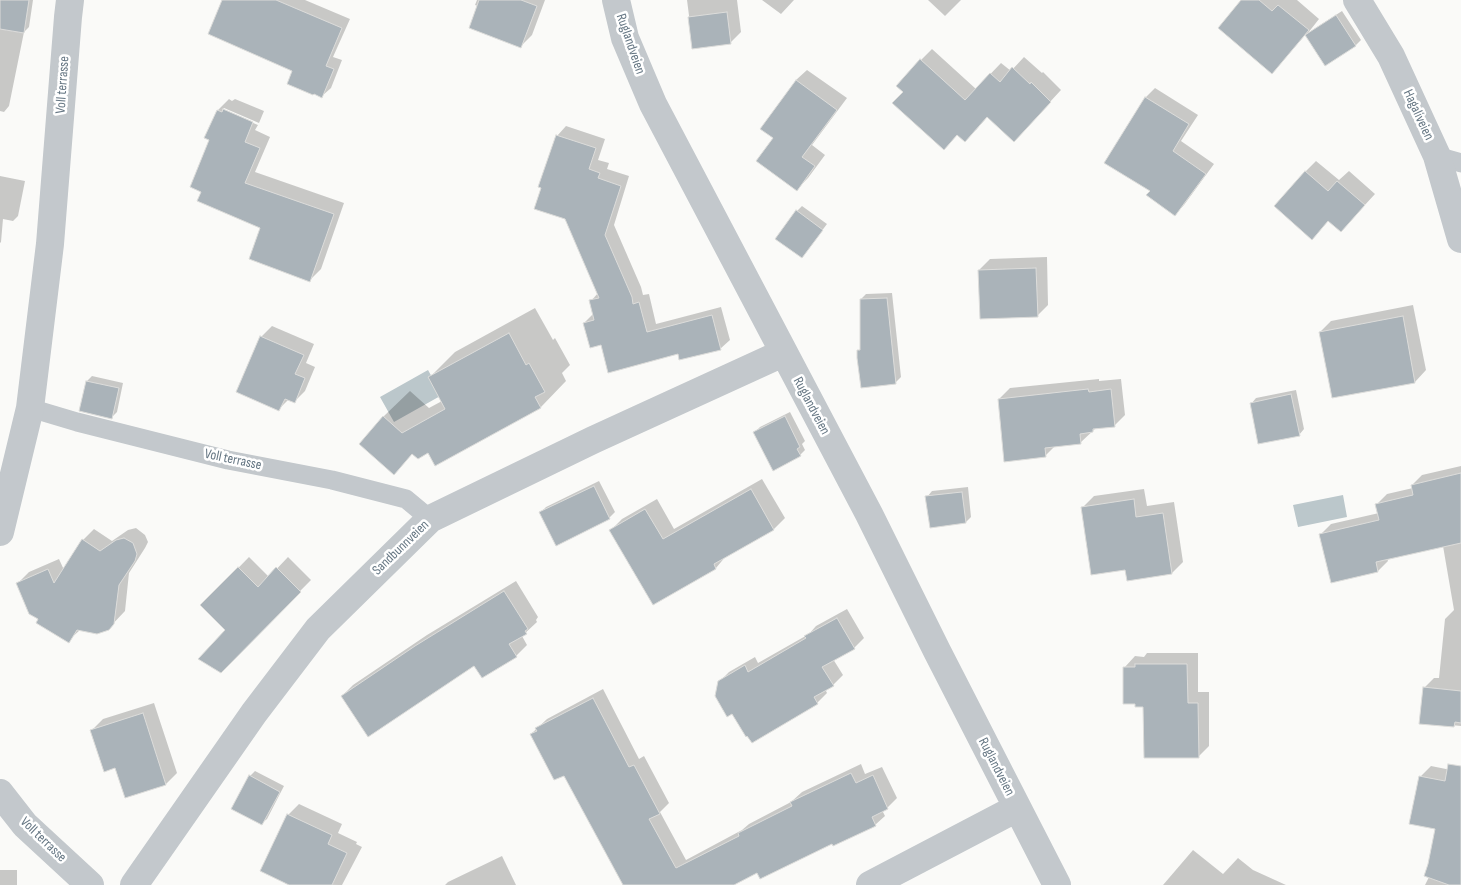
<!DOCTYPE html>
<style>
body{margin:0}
canvas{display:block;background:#fafaf8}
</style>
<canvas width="1461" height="885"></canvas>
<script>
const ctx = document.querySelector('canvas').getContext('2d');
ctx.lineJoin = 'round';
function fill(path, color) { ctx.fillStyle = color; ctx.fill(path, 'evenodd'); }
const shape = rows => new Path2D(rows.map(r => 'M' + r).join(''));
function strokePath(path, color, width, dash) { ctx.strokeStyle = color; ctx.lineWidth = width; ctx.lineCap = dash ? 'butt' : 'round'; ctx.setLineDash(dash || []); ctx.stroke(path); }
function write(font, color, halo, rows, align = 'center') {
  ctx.font = font + ' "Sofia Sans Condensed",sans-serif'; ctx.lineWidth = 5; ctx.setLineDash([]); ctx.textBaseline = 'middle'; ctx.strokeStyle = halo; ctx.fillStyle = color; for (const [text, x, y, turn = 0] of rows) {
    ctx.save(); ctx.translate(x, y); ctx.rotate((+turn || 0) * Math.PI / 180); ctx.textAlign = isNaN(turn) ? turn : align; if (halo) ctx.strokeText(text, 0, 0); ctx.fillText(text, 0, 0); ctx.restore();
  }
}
fill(shape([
 [428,370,442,395,394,422,380,397],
 [1343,495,1347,517,1298,527,1293,505]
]), '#bbc7cb');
fill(shape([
 [0,0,33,0,29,27,24,32,9,106,4,112,0,111],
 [224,0,305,0,350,19,333,57,342,60,331,88,322,96,294,70],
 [477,0,545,0,532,35,521,46,478,6,475,5],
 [687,0,737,0,741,32,730,43,693,47],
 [762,0,794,0,781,14],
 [928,0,961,0,945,16],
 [1243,0,1297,0,1319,19,1308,33,1342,11,1361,40,1356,45,1325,64,1306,34,1272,73],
 [932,49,976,89,1001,63,1011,71,1024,57,1042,73,1043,72,1061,90,1025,129,988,116,976,130,904,92,921,60],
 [807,70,847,98,812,145,825,155,808,178,797,189,774,138,796,80],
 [1155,88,1198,115,1181,141,1214,164,1184,205,1175,214,1151,190,1106,162,1146,97],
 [229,99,232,101,235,99,264,111,259,123,224,108,222,110,258,125,255,130,270,137,255,172,344,203,321,269,310,280,262,227,203,191,211,140,206,138,218,110],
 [566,126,605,139,598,160,609,163,607,169,629,176,614,225,641,287,643,295,649,294,656,324,721,307,730,340,720,349,602,344,584,323,594,313,591,301,598,293,557,136],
 [1316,161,1339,180,1349,171,1375,194,1341,231,1329,220,1312,238,1305,172],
 [0,176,25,181,18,216,13,221,3,219,1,242,0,243],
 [802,206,827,224,802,257,797,211],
 [1047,257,1048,305,1037,316,979,270,990,259],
 [892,293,901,377,896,382,859,350,862,347,861,299,866,294],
 [1413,305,1426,370,1415,382,1320,332,1331,321],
 [535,308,553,340,555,338,570,365,562,373,566,381,541,407,436,464,429,452,413,453,394,473,361,444,384,416,410,391,429,408,442,401,429,378,455,352],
 [272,326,314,344,306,363,315,367,305,391,294,402,289,399,279,409,261,337],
 [92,376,123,383,117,412,111,418,87,381],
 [1099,379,1099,381,1121,379,1125,415,1114,426,1096,428,1080,443,1056,445,1046,455,999,399,1010,388],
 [1296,390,1304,429,1299,435,1251,404,1256,398],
 [790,412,805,441,802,444,805,450,800,455,755,432,760,427],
 [1461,466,1461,726,1421,722,1424,688,1434,678,1439,678,1445,619,1454,610,1443,546,1387,558,1388,561,1378,571,1321,534,1331,524,1379,513,1377,504,1387,494,1413,488,1412,485,1422,475],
 [762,479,785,518,774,529,726,556,716,568,653,603,611,530,622,519,657,499,674,529],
 [599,481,615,512,609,518,556,545,540,513,546,507],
 [968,487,971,517,966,522,927,497,932,491],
 [1144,489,1147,506,1174,502,1183,562,1172,573,1126,568,1083,507,1094,496],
 [136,528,145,535,148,542,145,548,129,573,125,611,108,629,80,630,68,641,40,619,18,583,29,572,59,559,64,570,83,540,94,529,112,541,128,530],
 [249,557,269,577,288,557,311,580,221,671,227,630,202,605],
 [516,581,538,617,536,620,537,622,522,636,527,645,516,656,482,676,474,664,342,696,353,685,427,635],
 [847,609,864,638,854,648,833,659,843,675,833,685,825,689,827,693,817,703,719,682,729,672,755,657,758,663,809,634,816,626],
 [1147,653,1198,653,1198,692,1209,692,1209,746,1198,757,1144,706,1124,668,1135,656,1144,657],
 [603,689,639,759,644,756,669,803,660,812,686,860,742,830,749,824,791,802,802,792,861,764,865,774,882,767,897,798,887,808,882,810,885,816,875,825,758,872,731,885,622,885,624,884,565,774,531,734,547,719],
 [154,703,177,773,166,784,116,767,92,730,103,719],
 [1431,766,1461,772,1461,885,1425,885,1429,877,1429,864,1436,828,1420,777],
 [255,771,284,786,267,819,261,824,250,776],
 [299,804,342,824,338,833,357,842,356,844,362,847,342,885,285,884,287,882,288,815],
 [1193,850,1223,874,1238,858,1253,870,1286,885,1163,885],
 [502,856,516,885,445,885,448,882],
 [0,870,17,870,17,885,0,885]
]), '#0003');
const building = shape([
 [0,0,29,0,24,33,0,29,0,0],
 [222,0,276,0,342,28,326,66,334,69,322,98,314,94,313,95,287,84,292,71,208,34,222,0],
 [479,0,521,0,537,6,521,48,469,28,479,0],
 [1241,0,1259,0,1272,11,1278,5,1309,30,1272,74,1218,28,1241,0],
 [727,12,731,44,692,49,688,17,727,12],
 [1336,15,1356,46,1325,66,1305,35,1336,15],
 [920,59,965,100,990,73,1000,82,1012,67,1030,84,1031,82,1051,102,1014,142,987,117,965,142,957,135,944,150,892,103,903,92,896,86,920,59],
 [796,80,837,110,802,157,815,166,797,191,756,161,773,138,760,129,796,80],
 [1145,97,1189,124,1173,151,1206,174,1175,216,1146,195,1150,191,1104,163,1145,97],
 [223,109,253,122,245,142,260,148,245,183,334,214,310,282,249,259,260,228,197,201,201,192,190,187,209,140,204,138,217,110,222,112,223,109],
 [556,135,596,148,589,169,600,173,598,178,621,186,605,235,632,297,633,304,639,302,647,332,712,315,721,350,679,360,678,354,608,373,601,345,590,348,583,323,594,320,589,300,599,298,565,219,534,209,541,188,538,187,556,135],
 [1305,171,1328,191,1337,181,1365,205,1341,232,1328,221,1312,240,1274,206,1305,171],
 [796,210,823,230,802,258,775,239,796,210],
 [1036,268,1038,317,980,319,978,270,1036,268],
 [887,298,896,384,861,388,857,358,857,350,860,350,860,299,887,298],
 [1403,316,1415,383,1332,398,1319,332,1403,316],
 [509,333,526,365,529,363,545,392,535,397,541,408,435,466,428,453,418,459,412,454,394,475,359,444,383,416,402,433,445,409,428,377,509,333],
 [260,336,304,355,295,374,305,378,295,403,285,399,279,411,236,392,260,336],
 [86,381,119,388,112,419,79,411,86,381],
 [1088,389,1089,392,1111,389,1115,427,1093,429,1093,432,1080,434,1081,444,1045,448,1046,457,1004,462,998,399,1088,389],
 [1291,394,1300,436,1258,444,1250,403,1291,394],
 [785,416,800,447,797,449,801,456,773,471,753,432,785,416],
 [1461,473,1461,543,1376,562,1378,572,1331,583,1319,534,1379,520,1375,504,1413,495,1411,485,1461,473],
 [594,486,610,519,556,546,539,512,594,486],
 [751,489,774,530,714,564,716,569,653,605,609,530,645,509,663,539,751,489],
 [962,492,966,523,930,528,925,496,962,492],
 [1134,499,1136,517,1163,513,1172,574,1127,581,1125,570,1091,575,1081,507,1134,499],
 [124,538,133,543,137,554,135,561,119,585,114,624,109,630,97,634,77,630,69,643,36,623,38,619,29,614,16,583,48,569,54,583,82,539,100,551,116,540,124,538],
 [238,567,258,587,276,567,301,592,221,673,198,659,225,630,200,605,238,567],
 [504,591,528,629,525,631,527,634,509,644,517,657,482,678,474,666,368,737,341,696,415,646,504,591],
 [837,618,855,649,822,667,834,686,814,697,818,704,752,743,747,736,746,737,732,714,727,717,715,696,718,681,745,665,748,672,806,638,804,636,837,618],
 [1135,664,1187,664,1188,703,1198,703,1199,758,1144,758,1143,707,1135,707,1135,704,1123,704,1123,667,1135,667,1135,664],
 [1423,687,1461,691,1461,723,1455,722,1454,727,1419,724,1423,687],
 [593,698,629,767,634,765,660,814,649,819,676,868,739,836,738,833,792,806,790,802,851,773,856,783,873,775,888,809,872,817,876,826,833,846,832,844,760,879,757,873,734,885,623,885,564,776,554,780,530,734,537,731,535,728,593,698],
 [143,713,166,785,125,798,115,768,104,772,90,730,143,713],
 [1448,764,1461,766,1461,885,1449,885,1424,876,1428,864,1435,829,1409,824,1419,776,1445,781,1448,764],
 [249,775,280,792,262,825,231,809,249,775],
 [287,814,332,835,328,844,347,853,332,885,289,885,260,871,287,814]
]);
fill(building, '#aab3b9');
strokePath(building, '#dcdcda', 1);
strokePath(shape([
 [1437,156,1461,163],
 [30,408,77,422,228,460,332,480,406,499,430,519]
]), '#c3c8cc', 19);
strokePath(shape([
 [616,0,625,38,653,104,869,514,937,651,1057,885],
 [1357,0,1391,56,1437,156,1461,239],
 [0,532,30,408,50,244,68,17,70,0],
 [0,793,25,825,90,885],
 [134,885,254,713,318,629,430,519,593,440,783,353],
 [870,885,1017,808]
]), '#c3c8cc', 28);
write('14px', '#657683', '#fff', [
 ["Ruglandveien",630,44,71],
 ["Voll terrasse",63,85,-86],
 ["Hagaliveien",1418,115,65],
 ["Ruglandveien",811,406,62],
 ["Voll terrasse",233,460,12],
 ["Sandbunnveien",401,548,-44],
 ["Ruglandveien",996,767,63],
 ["Voll terrasse",43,840,44]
]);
</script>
